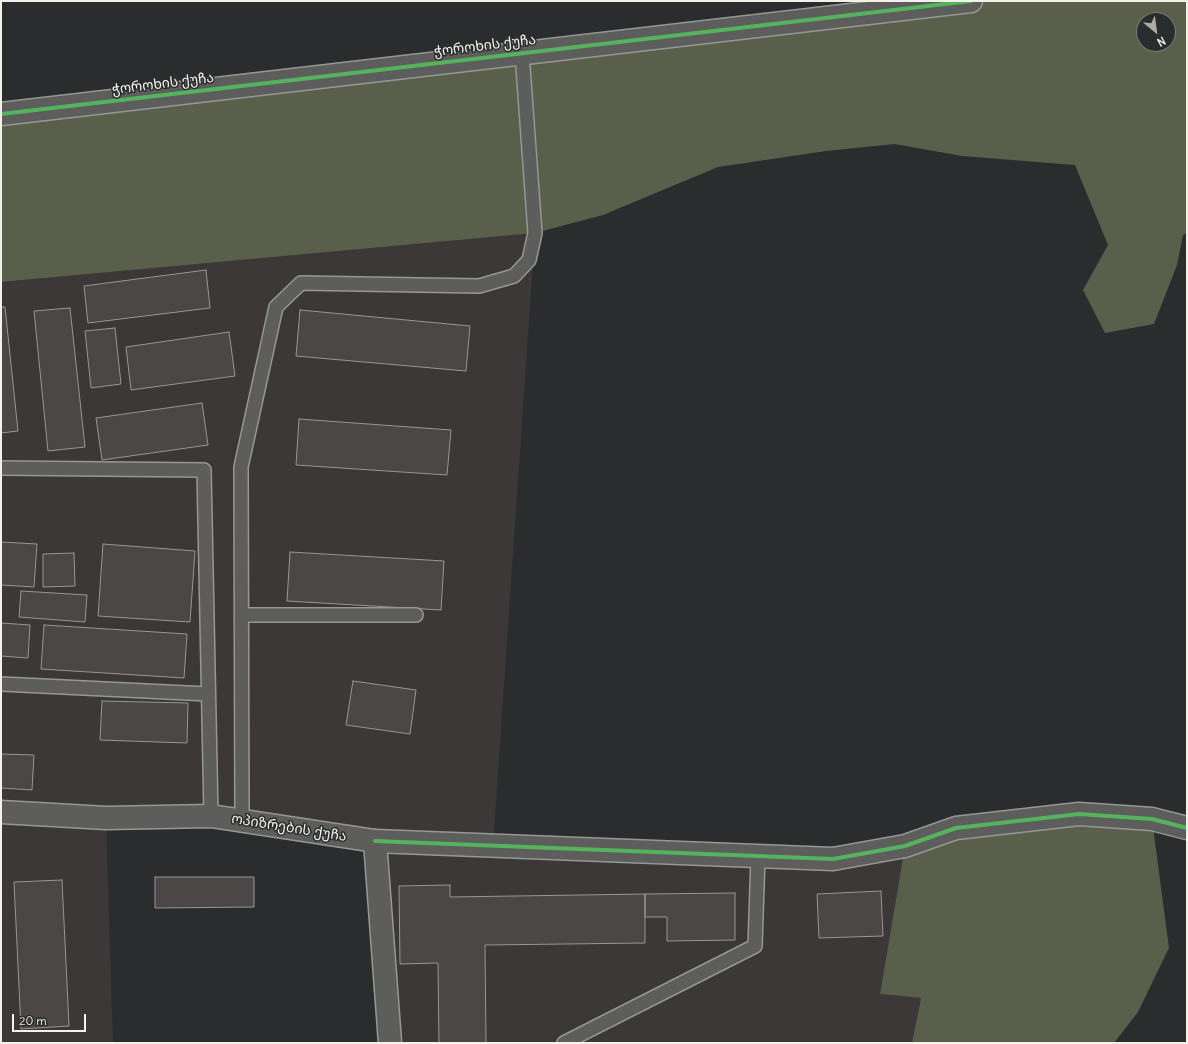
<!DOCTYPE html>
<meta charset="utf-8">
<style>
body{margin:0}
#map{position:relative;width:1188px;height:1044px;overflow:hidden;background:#2b2c2d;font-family:Delius,sans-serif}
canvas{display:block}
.frame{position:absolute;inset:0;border:2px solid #f4f1e8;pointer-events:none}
.north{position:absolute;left:1136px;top:12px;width:40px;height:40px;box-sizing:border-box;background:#2a2d2e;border:1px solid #7b7b78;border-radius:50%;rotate:151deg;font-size:11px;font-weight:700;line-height:16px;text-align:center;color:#f4f1e8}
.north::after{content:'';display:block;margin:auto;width:14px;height:18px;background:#aeaca7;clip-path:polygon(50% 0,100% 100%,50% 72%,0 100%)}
.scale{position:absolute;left:12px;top:1014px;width:74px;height:18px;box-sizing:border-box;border:2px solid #f4f1e8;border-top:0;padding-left:5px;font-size:12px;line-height:14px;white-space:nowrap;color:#f4f1e8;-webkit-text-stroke:3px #2a2d2e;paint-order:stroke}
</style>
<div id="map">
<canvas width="1188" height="1044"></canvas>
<div class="frame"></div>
<div class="north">N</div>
<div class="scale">20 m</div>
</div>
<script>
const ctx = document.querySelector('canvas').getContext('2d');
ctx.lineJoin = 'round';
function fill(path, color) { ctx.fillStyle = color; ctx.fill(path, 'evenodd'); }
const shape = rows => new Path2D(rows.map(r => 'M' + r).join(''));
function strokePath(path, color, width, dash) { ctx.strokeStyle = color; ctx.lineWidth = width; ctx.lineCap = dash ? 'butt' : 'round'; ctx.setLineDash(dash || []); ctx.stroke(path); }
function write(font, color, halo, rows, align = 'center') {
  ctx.font = font + ' Delius,"Noto Sans Georgian",sans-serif'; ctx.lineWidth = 3; ctx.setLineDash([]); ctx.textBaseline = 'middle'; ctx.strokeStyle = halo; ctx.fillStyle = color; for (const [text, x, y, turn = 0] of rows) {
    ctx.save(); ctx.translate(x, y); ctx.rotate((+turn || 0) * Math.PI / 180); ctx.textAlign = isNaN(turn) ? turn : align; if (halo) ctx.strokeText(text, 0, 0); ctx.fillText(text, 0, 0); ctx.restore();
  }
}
fill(shape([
 [535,233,493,846,833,859,905,846,880,994,921,998,912,1043,390,1043,375,841,211,816,106,818,113,1043,1,1043,1,282]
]), '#3b3837');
fill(shape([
 [971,1,1187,1,1187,233,1183,235,1177,265,1154,324,1105,333,1083,290,1108,245,1075,165,962,156,895,144,826,151,718,167,603,215,535,233,1,282,1,114],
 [1144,20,1168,20,1168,44,1144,44],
 [1152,819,1169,948,1138,1012,1114,1043,912,1043,921,998,880,994,905,846,956,828]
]), '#595f4a');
const building = shape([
 [206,270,210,308,88,323,84,286,206,270],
 [1,307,5,307,18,431,1,433,1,307],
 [70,308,85,447,48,451,34,311,70,308],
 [300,310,470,326,466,371,296,356,300,310],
 [115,328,121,384,91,388,85,331,115,328],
 [229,332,235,376,131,390,126,347,229,332],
 [202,403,208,445,102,460,96,418,202,403],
 [299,419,451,430,447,475,296,465,299,419],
 [1,542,37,544,34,587,1,585,1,542],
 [103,544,195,551,190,622,98,616,103,544],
 [290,552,444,561,441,610,287,601,290,552],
 [74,553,75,586,43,587,43,554,74,553],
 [21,591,87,595,85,622,19,617,21,591],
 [1,623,30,625,28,658,1,656,1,623],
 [44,625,187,634,184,678,41,669,44,625],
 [353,681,416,690,410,734,346,725,353,681],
 [102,701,188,703,187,743,100,740,102,701],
 [1,754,34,755,32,790,1,788,1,754],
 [155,877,254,877,254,907,155,908,155,877],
 [62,880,69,1026,21,1029,14,882,62,880],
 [450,885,450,897,645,894,645,943,485,945,486,1043,439,1043,438,963,400,964,399,886,450,885],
 [881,891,883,936,819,938,817,894,881,891],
 [735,893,735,940,667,941,667,917,645,917,645,894,735,893]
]);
fill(building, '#4a4746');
strokePath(building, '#979796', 1);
const lane = shape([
 [1,468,204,470,211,816],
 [242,615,416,615],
 [1,684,208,694],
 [242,821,241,467,276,307,301,283,479,286,514,276,529,260,535,233,522,53],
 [564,1043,755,946,758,857]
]);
const street = shape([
 [375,841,833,859,905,846,956,828,1079,814,1152,819,1187,828]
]);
const secondary = shape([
 [1,114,971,1],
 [1,812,106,818,211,816,375,841,390,1043]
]);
strokePath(lane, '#979796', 16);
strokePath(street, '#979796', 25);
strokePath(secondary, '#979796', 25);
strokePath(lane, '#5d5d5c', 13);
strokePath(street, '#5d5d5c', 22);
strokePath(secondary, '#5d5d5c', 22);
strokePath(shape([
 [1,114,971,1],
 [375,841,833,859,905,846,956,828,1079,814,1152,819,1187,828]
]), '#56b35d', 4);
write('14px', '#f4f1e8', '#2a2d2e', [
 ["ჭოროხის ქუჩა",485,46,-7],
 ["ჭოროხის ქუჩა",163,84,-7],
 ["ოპიზრების ქუჩა",289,828,9]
]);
</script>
